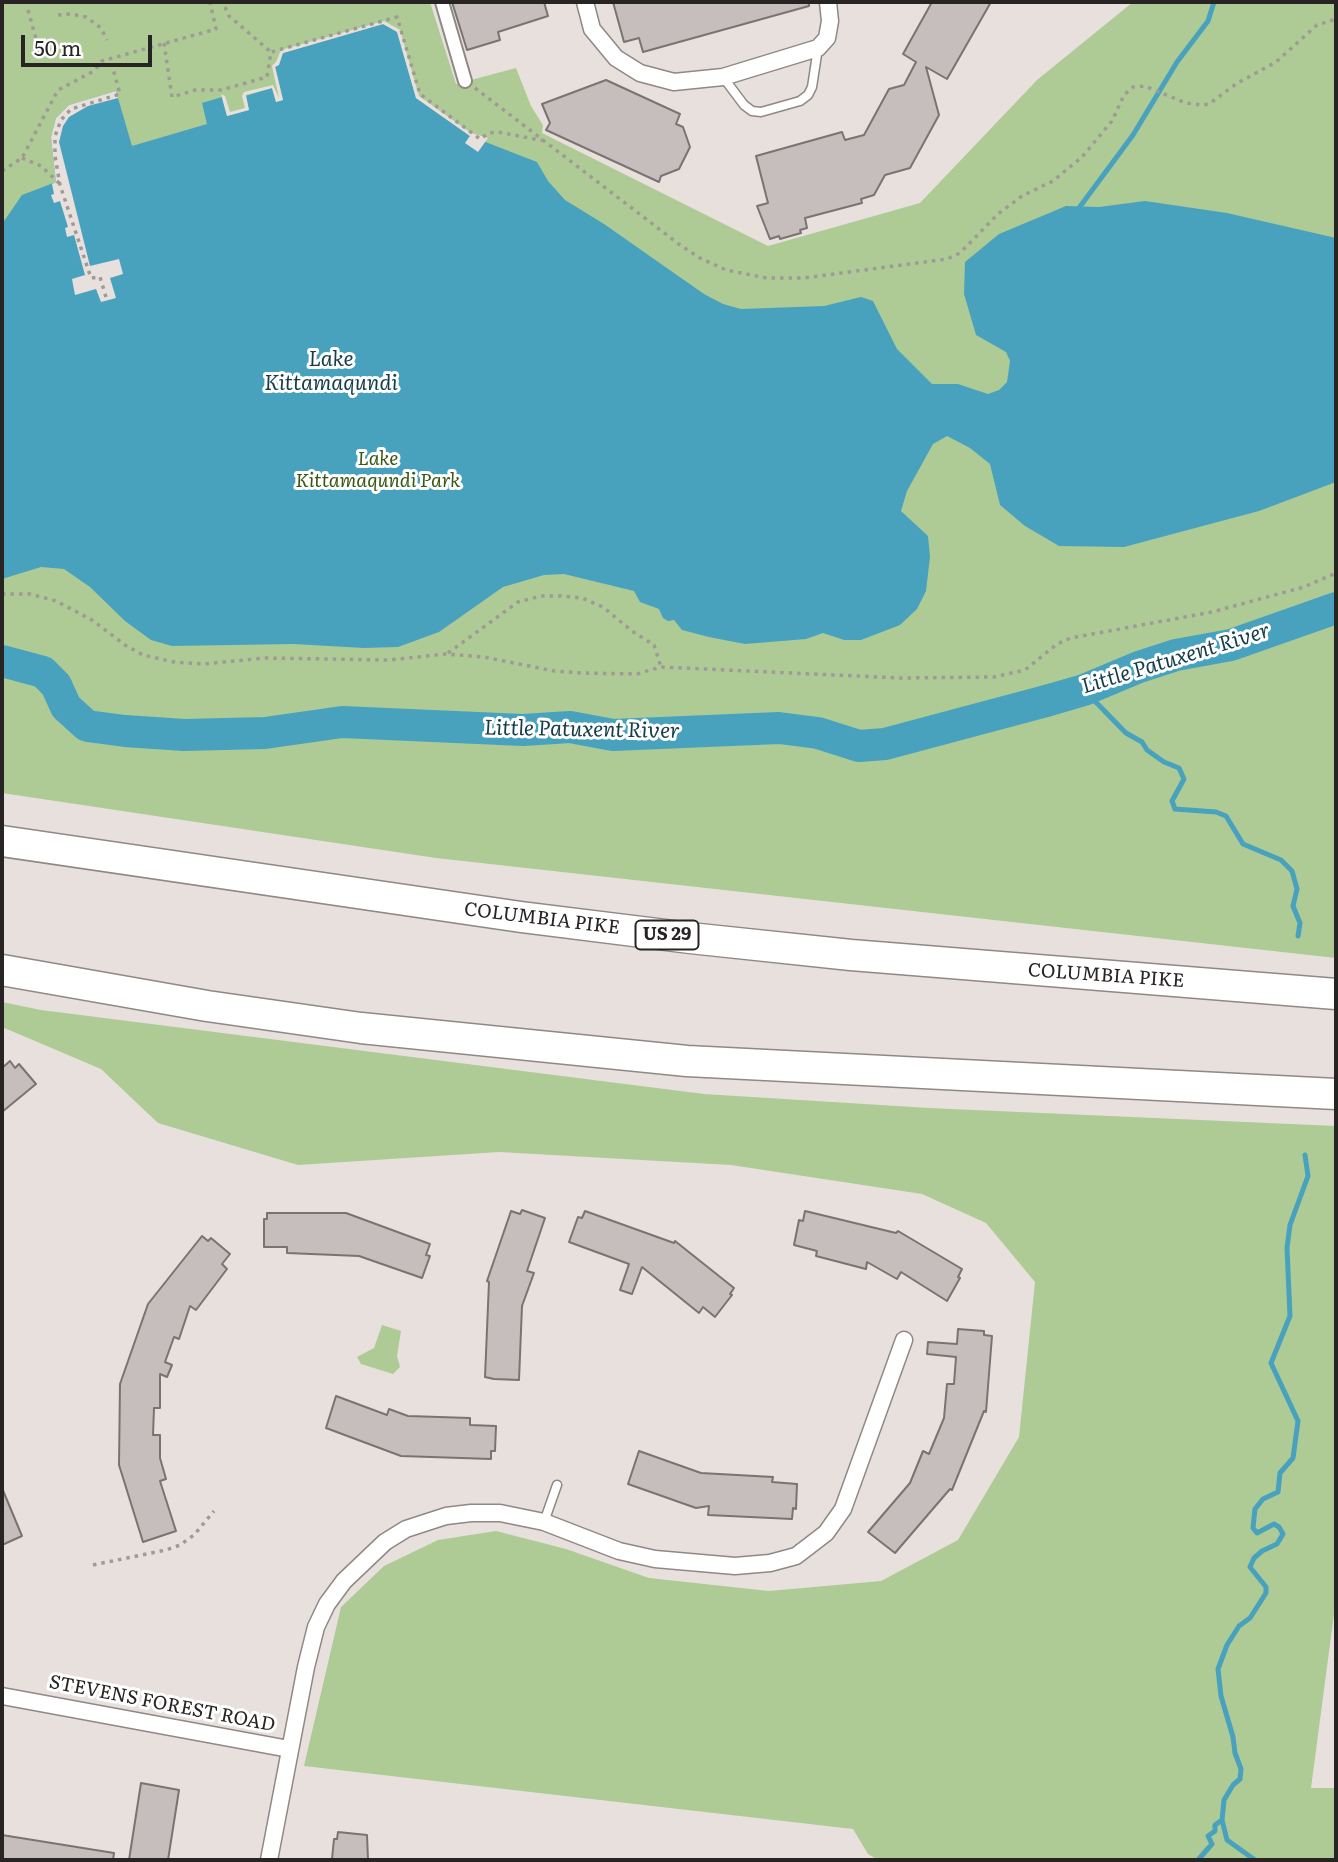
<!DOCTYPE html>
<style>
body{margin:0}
#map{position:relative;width:1338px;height:1862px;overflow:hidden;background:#e8e0dd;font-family:Literata,serif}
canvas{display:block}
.frame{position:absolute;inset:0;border:4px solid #272423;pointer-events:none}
.scale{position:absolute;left:21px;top:35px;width:131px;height:32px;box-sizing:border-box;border:4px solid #272423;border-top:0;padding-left:9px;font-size:21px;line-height:24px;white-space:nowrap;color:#272423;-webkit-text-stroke:5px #fff;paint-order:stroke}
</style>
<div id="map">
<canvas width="1338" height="1862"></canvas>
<div class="frame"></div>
<div class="scale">50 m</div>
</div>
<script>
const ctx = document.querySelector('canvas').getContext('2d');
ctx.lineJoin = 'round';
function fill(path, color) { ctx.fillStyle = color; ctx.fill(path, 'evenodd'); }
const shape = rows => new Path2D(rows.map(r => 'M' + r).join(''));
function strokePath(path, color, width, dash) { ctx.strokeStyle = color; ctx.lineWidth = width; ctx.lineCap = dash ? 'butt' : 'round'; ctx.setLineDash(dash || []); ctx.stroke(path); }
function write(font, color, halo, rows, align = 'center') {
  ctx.font = font + ' Literata,serif'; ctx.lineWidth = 6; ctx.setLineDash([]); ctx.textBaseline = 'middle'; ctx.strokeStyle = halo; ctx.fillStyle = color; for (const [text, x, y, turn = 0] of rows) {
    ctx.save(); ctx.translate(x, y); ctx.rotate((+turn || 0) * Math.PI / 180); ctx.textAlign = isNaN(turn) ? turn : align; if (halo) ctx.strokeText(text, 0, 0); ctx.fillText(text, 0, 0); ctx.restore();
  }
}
fill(shape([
 [2,2,430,2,456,84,516,68,531,106,543,125,542,133,768,246,920,203,1037,80,1133,2,1336,2,1336,958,436,858,2,793],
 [2,1002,41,1010,704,1094,929,1108,1336,1126,1336,1599,1311,1788,1336,1788,1336,1860,878,1860,868,1854,853,1829,304,1766,341,1607,384,1566,438,1540,496,1531,566,1549,649,1578,769,1591,881,1581,958,1540,1019,1437,1035,1282,986,1223,922,1194,731,1165,499,1152,298,1165,158,1123,101,1069,2,1027],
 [382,1325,401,1331,397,1356,400,1367,393,1374,361,1364,357,1357,374,1348]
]), '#aecb96');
fill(shape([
 [383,24,397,31,416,98,470,136,537,162,548,181,565,200,604,224,704,294,723,304,741,309,824,306,861,297,873,301,897,349,932,384,958,384,988,394,999,390,1007,382,1010,361,1006,352,976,335,964,294,965,262,999,234,1066,206,1099,207,1145,201,1227,213,1336,238,1336,482,1259,511,1124,547,1059,546,1025,526,1000,505,990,464,970,448,947,436,933,444,907,491,901,511,928,536,930,557,926,591,917,609,900,625,861,640,844,640,823,633,806,639,745,644,709,637,682,630,674,620,668,621,663,618,659,609,640,602,634,591,564,574,544,575,503,587,439,632,398,647,364,648,293,644,172,646,151,640,125,621,90,587,64,569,41,567,2,579,2,224,22,195,56,182,51,137,56,118,69,105,116,91,132,146,207,124,202,103,222,97,227,116,249,110,245,96,272,88,276,102,283,100,275,66,283,53]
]), '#48a2be');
fill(shape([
 [384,21,400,30,419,96,471,133,488,138,478,152,465,143,470,136,416,98,397,32,383,24,283,53,279,65,275,67,283,100,276,102,272,88,246,95,249,110,227,116,221,94,225,96,230,112,245,108,242,96,244,92,273,85,279,98,272,66,276,62,281,50],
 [116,91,118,98,88,106,69,117,63,126,59,142,90,266,119,259,123,274,110,278,116,298,101,302,96,289,75,295,72,279,85,275,74,235,67,237,65,228,68,227,60,201,54,203,51,195,54,194,52,184,56,182,51,137,56,118,69,105]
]), '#e8e0dd');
strokePath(shape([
 [1076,212,1133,135,1177,62,1208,21,1214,2],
 [1084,690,1126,733,1142,742,1147,750,1164,762,1179,768,1184,779,1172,801,1175,809,1216,812,1226,816,1243,844,1281,860,1292,871,1297,889,1293,906,1300,923,1298,936],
 [1198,1860,1212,1844,1208,1836,1215,1831,1215,1825,1222,1820],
 [1255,1860,1227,1840,1222,1820,1224,1800,1233,1785,1240,1779,1241,1769,1235,1753,1233,1737,1221,1696,1218,1669,1227,1645,1239,1626,1250,1618,1266,1593,1266,1587,1250,1567,1254,1558,1262,1551,1277,1544,1283,1534,1279,1527,1274,1524,1257,1533,1253,1528,1254,1518,1255,1509,1263,1499,1278,1492,1280,1473,1293,1458,1298,1421,1271,1363,1290,1316,1287,1248,1290,1225,1308,1176,1305,1155]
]), '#48a2be', 5);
strokePath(shape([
 [2,661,43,672,56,685,66,707,87,726,125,731,184,735,265,733,342,722,523,730,570,727,613,735,779,728,818,733,859,746,885,744,1046,701,1084,690,1139,667,1176,655,1231,645,1336,608]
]), '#48a2be', 32);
const building = shape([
 [452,2,544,2,548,16,498,32,500,40,467,50,452,2],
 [613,2,809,2,809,6,643,52,639,38,624,42,613,2],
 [932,2,991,2,947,79,926,67,939,115,910,168,885,175,874,195,861,199,862,203,805,218,807,228,800,230,801,233,780,239,779,236,770,239,757,206,768,203,756,156,842,132,845,140,864,135,889,89,904,85,916,62,903,54,932,2],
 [606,80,680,114,676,124,683,127,690,147,679,169,661,176,659,182,546,130,550,123,542,104,606,80],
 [10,1061,15,1068,19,1064,36,1084,2,1112,2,1068,10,1061],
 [522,1210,545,1218,527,1271,534,1273,522,1306,519,1380,494,1379,485,1377,489,1282,487,1281,511,1211,520,1214,522,1210],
 [585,1211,674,1243,675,1241,734,1288,730,1294,732,1295,715,1317,703,1307,699,1313,642,1267,632,1294,620,1290,629,1264,569,1242,578,1217,582,1218,585,1211],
 [805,1211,896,1233,898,1231,962,1269,958,1277,960,1278,947,1301,901,1272,897,1279,867,1262,866,1269,816,1256,817,1251,794,1245,799,1220,803,1221,805,1211],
 [267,1213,346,1213,430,1244,426,1255,430,1256,422,1278,359,1256,287,1253,287,1247,264,1247,264,1219,267,1219,267,1213],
 [202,1236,208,1241,211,1238,230,1254,222,1264,227,1269,196,1310,190,1306,179,1339,174,1337,165,1362,172,1365,167,1377,160,1374,160,1408,154,1408,153,1435,160,1435,160,1458,166,1479,160,1481,176,1531,143,1542,119,1465,120,1384,148,1304,202,1236],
 [958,1329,984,1331,984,1335,992,1336,986,1412,984,1411,952,1490,950,1489,895,1553,868,1532,910,1483,923,1451,929,1454,944,1418,947,1384,954,1384,956,1357,927,1354,928,1342,957,1344,958,1329],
 [336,1396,387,1415,389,1409,408,1416,470,1418,470,1425,496,1426,495,1451,491,1451,491,1459,401,1456,326,1428,336,1396],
 [639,1451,701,1473,773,1477,772,1482,797,1484,796,1509,793,1508,792,1519,708,1515,709,1506,696,1508,628,1484,639,1451],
 [2,1488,22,1536,2,1545,2,1488],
 [141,1783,179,1790,168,1860,129,1860,141,1783],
 [338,1832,367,1835,368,1860,332,1859,334,1839,337,1839,338,1832],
 [2,1835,114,1853,113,1860,2,1860,2,1835]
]);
fill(building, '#c6bebd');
strokePath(building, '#7a7372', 2);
const service = shape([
 [723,77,744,105,752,111,761,112,800,101,808,95,812,87,818,48],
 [544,1522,557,1485]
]);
const pedestrian = shape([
 [442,2,465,81]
]);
const minor = shape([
 [585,2,592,29,616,58,640,73,674,82,723,77,818,48,827,38,830,21,828,2],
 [2,1696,289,1749],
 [269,1860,306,1667,316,1627,327,1604,344,1581,385,1542,406,1529,446,1516,471,1513,500,1513,544,1522,619,1551,655,1559,735,1566,770,1563,796,1556,826,1533,843,1509,904,1340]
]);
const motorway = shape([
 [2,841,521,917,690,938,851,955,1336,994],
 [2,970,207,1006,361,1028,687,1061,1336,1094]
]);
strokePath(service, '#8f8885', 11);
strokePath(pedestrian, '#8f8885', 16);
strokePath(minor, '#8f8885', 19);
strokePath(motorway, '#8f8885', 33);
strokePath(shape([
 [2,2,5,2],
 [225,7,229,16,271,52],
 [28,10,40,53],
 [58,15,71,14,86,17,101,28,107,40],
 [164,43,172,97,195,90,221,90,267,77,271,52,397,17,420,94,480,139,489,133,498,132,545,141],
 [475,88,680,245,700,258,726,270,767,278,804,278,947,259,960,253,998,214,1022,196,1053,181,1082,157,1112,121,1124,95,1133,87,1145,86,1186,103,1202,105,1209,104,1236,84,1276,62,1317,25,1336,19],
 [22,158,41,166,59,183],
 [2,171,22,158,58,90,94,71,102,61,216,29,210,2],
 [106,297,100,277,91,278,60,185,55,156,55,136,61,120,71,109,120,94,110,58],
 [2,594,30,594,56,601,92,620,125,645,143,655,174,662,203,664,265,658,389,660,446,654,484,657,554,671,582,673,637,674,661,667,901,678,994,677,1025,670,1057,644,1071,638,1212,612,1304,587,1336,573],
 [448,653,518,602,541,596,561,596,582,598,603,607,632,631,654,645,661,667],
 [93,1565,166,1550,180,1545,194,1535,214,1511]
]), '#a09a97', 3.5, [3.5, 5]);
strokePath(service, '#fff', 8);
strokePath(pedestrian, '#fff', 12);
strokePath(minor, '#fff', 16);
strokePath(motorway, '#fff', 30);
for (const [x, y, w] of [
 [667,935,63]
]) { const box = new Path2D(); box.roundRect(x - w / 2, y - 14.5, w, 29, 5); ctx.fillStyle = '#fff'; ctx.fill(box); strokePath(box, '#272423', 2); }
write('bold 18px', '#272423', null, [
 ["US 29",667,935]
]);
write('italic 19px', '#395715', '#fff', [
 ["Lake",378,459],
 ["Kittamaqundi Park",378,481]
]);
write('19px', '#272423', '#fff', [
 ["COLUMBIA PIKE",542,919,7],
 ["COLUMBIA PIKE",1106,976,4],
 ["STEVENS FOREST ROAD",162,1704,11]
]);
write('italic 21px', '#153d4a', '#fff', [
 ["Lake",331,360],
 ["Kittamaqundi",331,384],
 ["Little Patuxent River",1176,659,-17],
 ["Little Patuxent River",582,730,1]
]);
</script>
